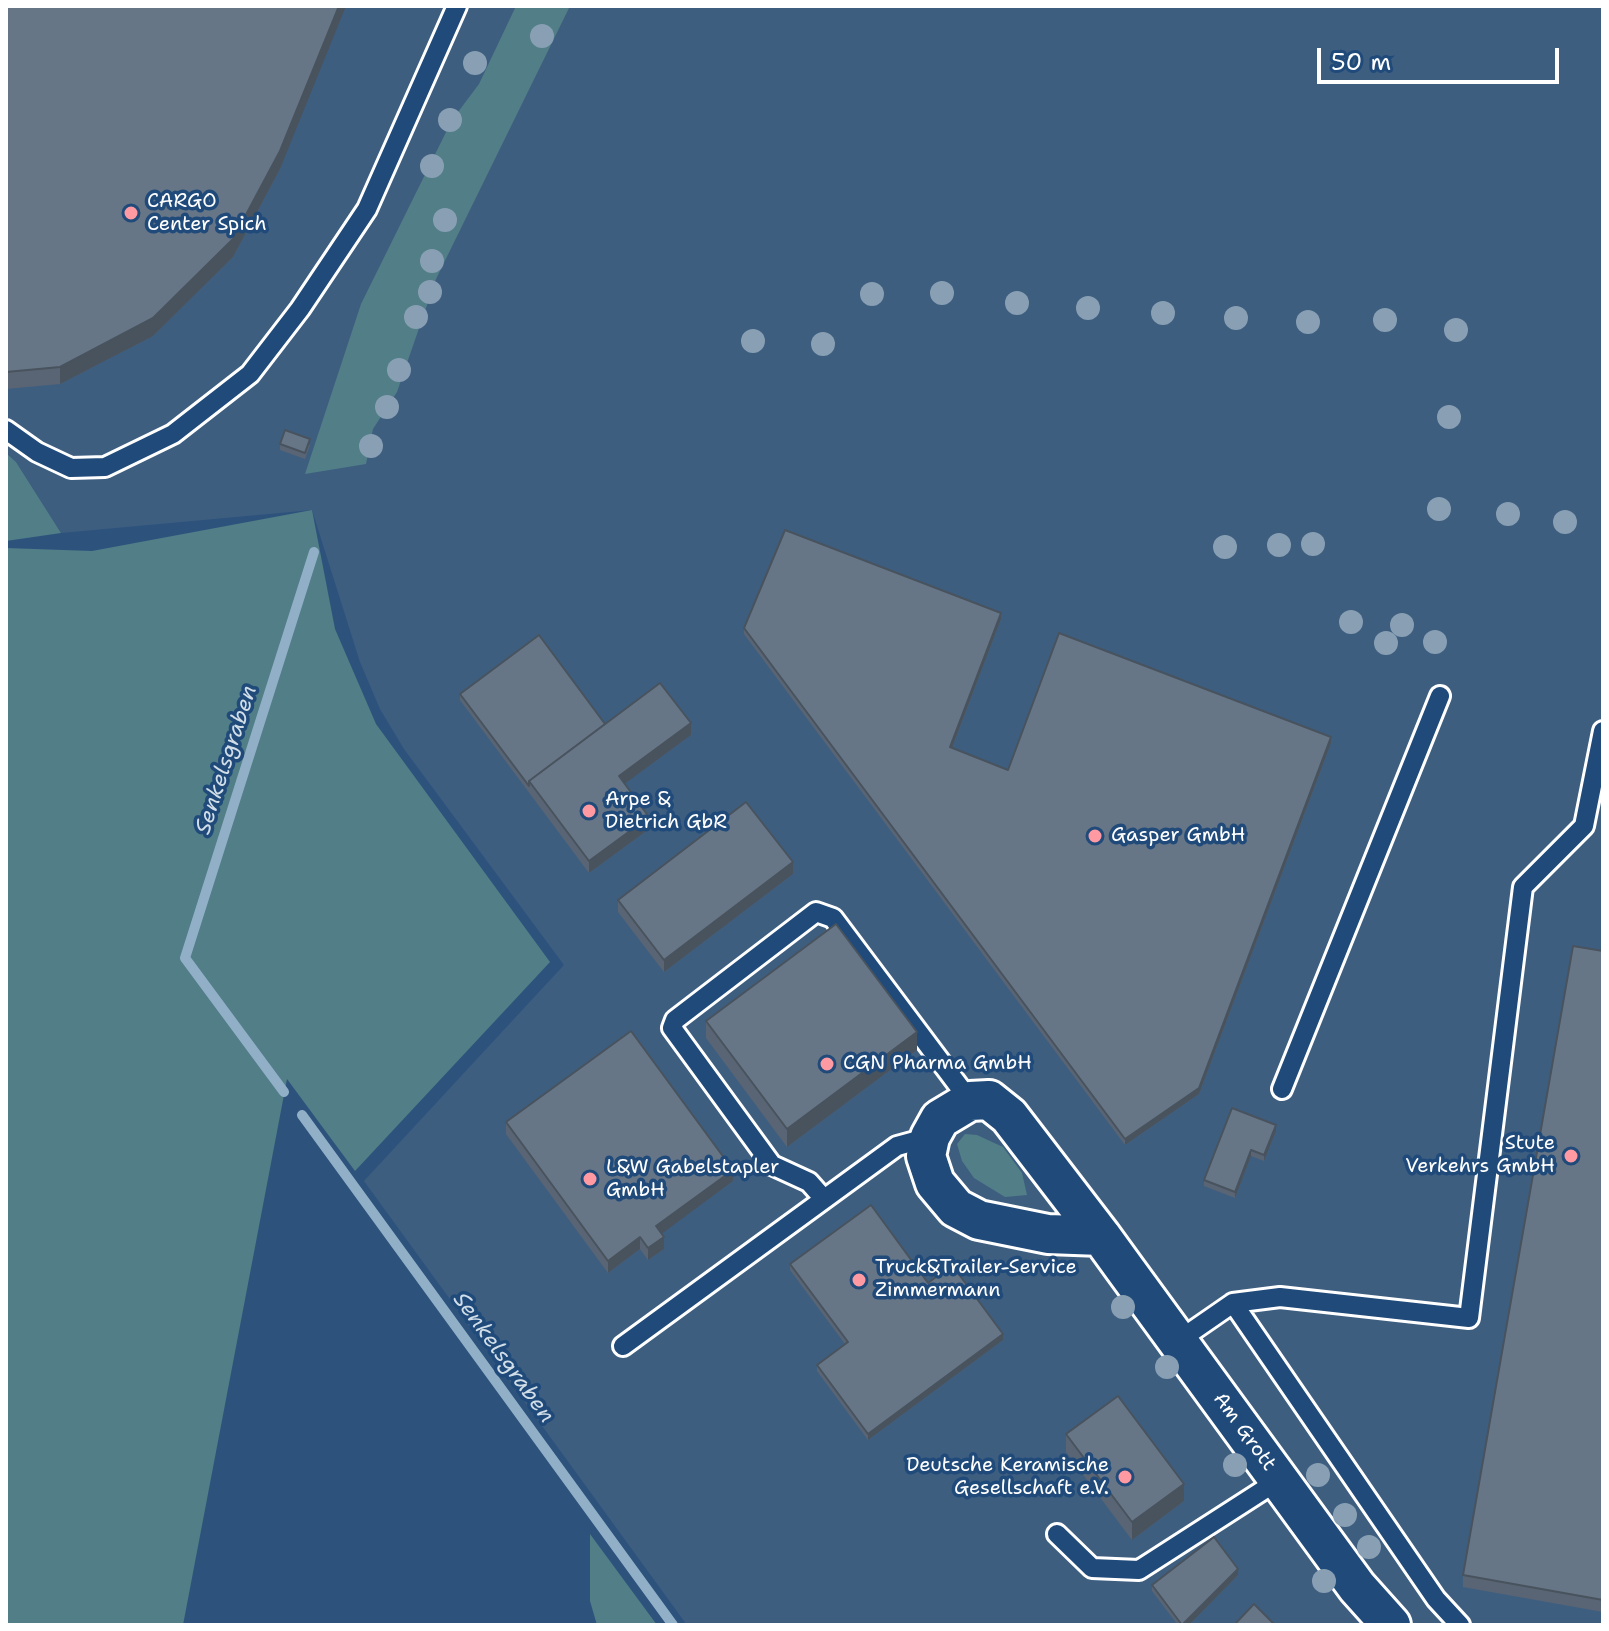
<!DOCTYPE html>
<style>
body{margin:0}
#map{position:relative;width:1609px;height:1631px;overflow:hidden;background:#2d537d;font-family:"Shantell Sans",sans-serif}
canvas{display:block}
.frame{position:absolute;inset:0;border:8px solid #fff;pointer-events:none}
.scale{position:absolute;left:1317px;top:48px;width:242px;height:36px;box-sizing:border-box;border:4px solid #fff;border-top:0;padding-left:10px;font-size:24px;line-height:28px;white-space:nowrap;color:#fff;-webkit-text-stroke:6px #1f4a7a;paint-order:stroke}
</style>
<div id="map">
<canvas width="1609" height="1631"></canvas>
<div class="frame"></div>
<div class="scale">50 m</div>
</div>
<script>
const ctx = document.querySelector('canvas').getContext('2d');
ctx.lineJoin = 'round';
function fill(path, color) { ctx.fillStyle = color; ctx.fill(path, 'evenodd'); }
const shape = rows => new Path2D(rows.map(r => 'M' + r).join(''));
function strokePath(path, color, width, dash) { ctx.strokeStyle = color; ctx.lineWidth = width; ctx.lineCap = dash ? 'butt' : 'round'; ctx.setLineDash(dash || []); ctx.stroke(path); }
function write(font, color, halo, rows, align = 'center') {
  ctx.font = font + ' "Shantell Sans",sans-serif'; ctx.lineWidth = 7; ctx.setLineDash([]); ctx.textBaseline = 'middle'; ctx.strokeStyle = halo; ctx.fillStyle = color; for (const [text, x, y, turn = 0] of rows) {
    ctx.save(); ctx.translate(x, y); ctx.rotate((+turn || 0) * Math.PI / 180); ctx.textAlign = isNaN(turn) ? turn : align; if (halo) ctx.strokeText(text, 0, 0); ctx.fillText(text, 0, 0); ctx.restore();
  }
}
fill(shape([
 [6,6,1603,6,1603,1625,687,1625,364,1181,564,965,404,749,380,709,360,662,312,510,61,533,16,462,6,453]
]), '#3e5e80');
fill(shape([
 [516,6,570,6,436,279,397,392,373,429,366,464,305,474,361,304,452,120,479,84],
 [6,453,16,462,61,533,6,541],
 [312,510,335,629,376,724,550,962,355,1171,287,1079,183,1625,6,1625,6,548,92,551],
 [965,1134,977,1135,1003,1147,1022,1173,1027,1195,1005,1197,974,1178,962,1161,957,1144],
 [590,1534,657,1625,597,1625,590,1601]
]), '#517e87');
strokePath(shape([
 [284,1092,185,958,314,552],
 [302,1115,673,1625]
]), '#91b0c8', 10);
const service = shape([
 [6,430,37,452,71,468,105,467,173,434,250,374,300,309,367,209,457,6],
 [1282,1089,1440,696],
 [824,1199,809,1182,772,1165,672,1028,675,1020,816,912,833,918,970,1101],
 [1233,1303,1436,1599,1460,1625],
 [1178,1341,1233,1303,1280,1297,1469,1318,1523,887,1584,826,1603,731],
 [623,1346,897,1146,930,1137],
 [1057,1534,1092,1568,1139,1570,1279,1480]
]);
const minor = shape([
 [1101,1236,1048,1234,979,1220,956,1208,935,1183,926,1156,930,1137,940,1119,970,1101,989,1100,1009,1116,1101,1236,1122,1265,1357,1587,1391,1625]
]);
strokePath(service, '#fff', 24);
strokePath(minor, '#fff', 44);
strokePath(service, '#1f4a7a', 18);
strokePath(minor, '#1f4a7a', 38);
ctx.fillStyle = '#89a0b4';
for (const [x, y] of [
 [542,36],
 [475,63],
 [450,120],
 [432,166],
 [445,220],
 [432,261],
 [430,292],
 [942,293],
 [872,294],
 [1017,303],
 [1088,308],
 [1163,313],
 [416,317],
 [1236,318],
 [1385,320],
 [1308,322],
 [1456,330],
 [753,341],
 [823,344],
 [399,370],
 [387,407],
 [1449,417],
 [371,446],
 [1439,509],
 [1508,514],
 [1565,522],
 [1313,544],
 [1279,545],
 [1225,547],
 [1351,622],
 [1402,625],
 [1435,642],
 [1386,643],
 [1123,1307],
 [1167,1367],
 [1235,1465],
 [1318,1475],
 [1345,1515],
 [1369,1547],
 [1324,1581]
]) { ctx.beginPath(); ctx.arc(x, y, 12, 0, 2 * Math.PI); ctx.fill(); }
fill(shape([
 [6,6,280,169,233,257,153,336,60,384,6,389],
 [280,444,310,445,305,459,280,450],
 [1001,619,952,748,1008,770,1331,743,1199,1094,1125,1145,744,634,744,628],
 [460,694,605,724,691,735,624,784,649,829,589,873,460,700],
 [793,874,664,972,618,912,618,900],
 [1603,951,1603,1612,1463,1587,1463,1575],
 [706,1021,917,1050,787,1147,706,1038],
 [506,1122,733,1181,661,1233,664,1249,648,1260,640,1249,608,1273,506,1134],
 [1276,1131,1264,1161,1251,1156,1235,1198,1204,1186,1204,1180],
 [790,1264,928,1283,1003,1340,868,1440,817,1371,817,1365,845,1344,790,1270],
 [1066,1434,1184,1501,1132,1540,1066,1452],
 [1238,1575,1189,1625,1178,1625,1152,1591,1152,1585]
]), '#596574');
fill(shape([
 [339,6,346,6,280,169,233,257,153,336,60,384,60,367],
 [1001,613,1001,619,950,753,950,747],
 [691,723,691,735,619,788,619,776],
 [1331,737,1331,743,1199,1094,1125,1145,1125,1139],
 [649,817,649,829,589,873,589,861],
 [793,862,793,874,664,972,664,960],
 [917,1032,917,1050,787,1147,787,1129],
 [1276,1125,1276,1131,1264,1161,1264,1155],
 [1251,1150,1251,1156,1235,1198,1235,1192],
 [733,1170,733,1181,656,1238,656,1226],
 [640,1237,640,1249,608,1273,608,1261],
 [664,1237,664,1249,648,1260,648,1248],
 [1003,1334,1003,1340,868,1440,868,1434],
 [1184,1484,1184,1501,1132,1540,1132,1522],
 [1238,1569,1238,1575,1189,1625,1183,1625]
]), '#48535e');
const building = shape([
 [6,6,339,6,280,151,233,239,153,318,60,367,6,372,6,6],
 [285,430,310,439,305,453,280,444,285,430],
 [785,530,1001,613,950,747,1008,770,1059,633,1331,737,1199,1088,1125,1139,744,628,785,530],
 [539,635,605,724,529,781,529,786,460,694,539,635],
 [660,683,691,723,619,776,649,817,589,861,529,781,660,683],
 [746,802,793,862,664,960,618,900,746,802],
 [836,924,917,1032,787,1129,706,1021,836,924],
 [1573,946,1603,951,1603,1600,1463,1575,1573,946],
 [631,1031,733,1170,656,1226,664,1237,648,1248,640,1237,608,1261,506,1122,631,1031],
 [1232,1108,1276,1125,1264,1155,1251,1150,1235,1192,1204,1180,1232,1108],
 [871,1205,928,1283,952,1265,1003,1334,868,1434,817,1365,848,1342,790,1264,871,1205],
 [1118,1396,1184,1484,1132,1522,1066,1434,1118,1396],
 [1214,1537,1238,1569,1182,1625,1152,1585,1214,1537],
 [1254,1604,1275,1625,1234,1625,1254,1604]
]);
fill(building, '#677687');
strokePath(building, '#48535e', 2);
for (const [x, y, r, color] of [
 [131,213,8,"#ff9aa2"],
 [589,811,8,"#ff9aa2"],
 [1095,836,8,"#ff9aa2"],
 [827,1064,8,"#ff9aa2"],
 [1571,1156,8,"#ff9aa2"],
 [590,1179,8,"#ff9aa2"],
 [859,1280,8,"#ff9aa2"],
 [1125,1477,8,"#ff9aa2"]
]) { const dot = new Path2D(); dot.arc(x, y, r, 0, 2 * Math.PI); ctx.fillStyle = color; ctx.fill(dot); strokePath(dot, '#1f4a7a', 3); }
write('20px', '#fff', '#1f4a7a', [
 ["CARGO",147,202],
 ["Center Spich",147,225],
 ["Arpe &",605,800],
 ["Dietrich GbR",605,823],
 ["Gasper GmbH",1111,836],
 ["CGN Pharma GmbH",843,1064],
 ["Stute",1555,1144,"right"],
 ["Verkehrs GmbH",1555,1167,"right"],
 ["L&W Gabelstapler",606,1168],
 ["GmbH",606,1191],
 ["Truck&Trailer-Service",875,1268],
 ["Zimmermann",875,1291],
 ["Deutsche Keramische",1109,1466,"right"],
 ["Gesellschaft e.V.",1109,1489,"right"]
], 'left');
write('20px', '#fff', '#1f4a7a', [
 ["Am Grott",1244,1432,54]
]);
write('italic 22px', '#d1dee8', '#1f4a7a', [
 ["Senkelsgraben",227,760,-72],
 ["Senkelsgraben",503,1358,54]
]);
</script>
